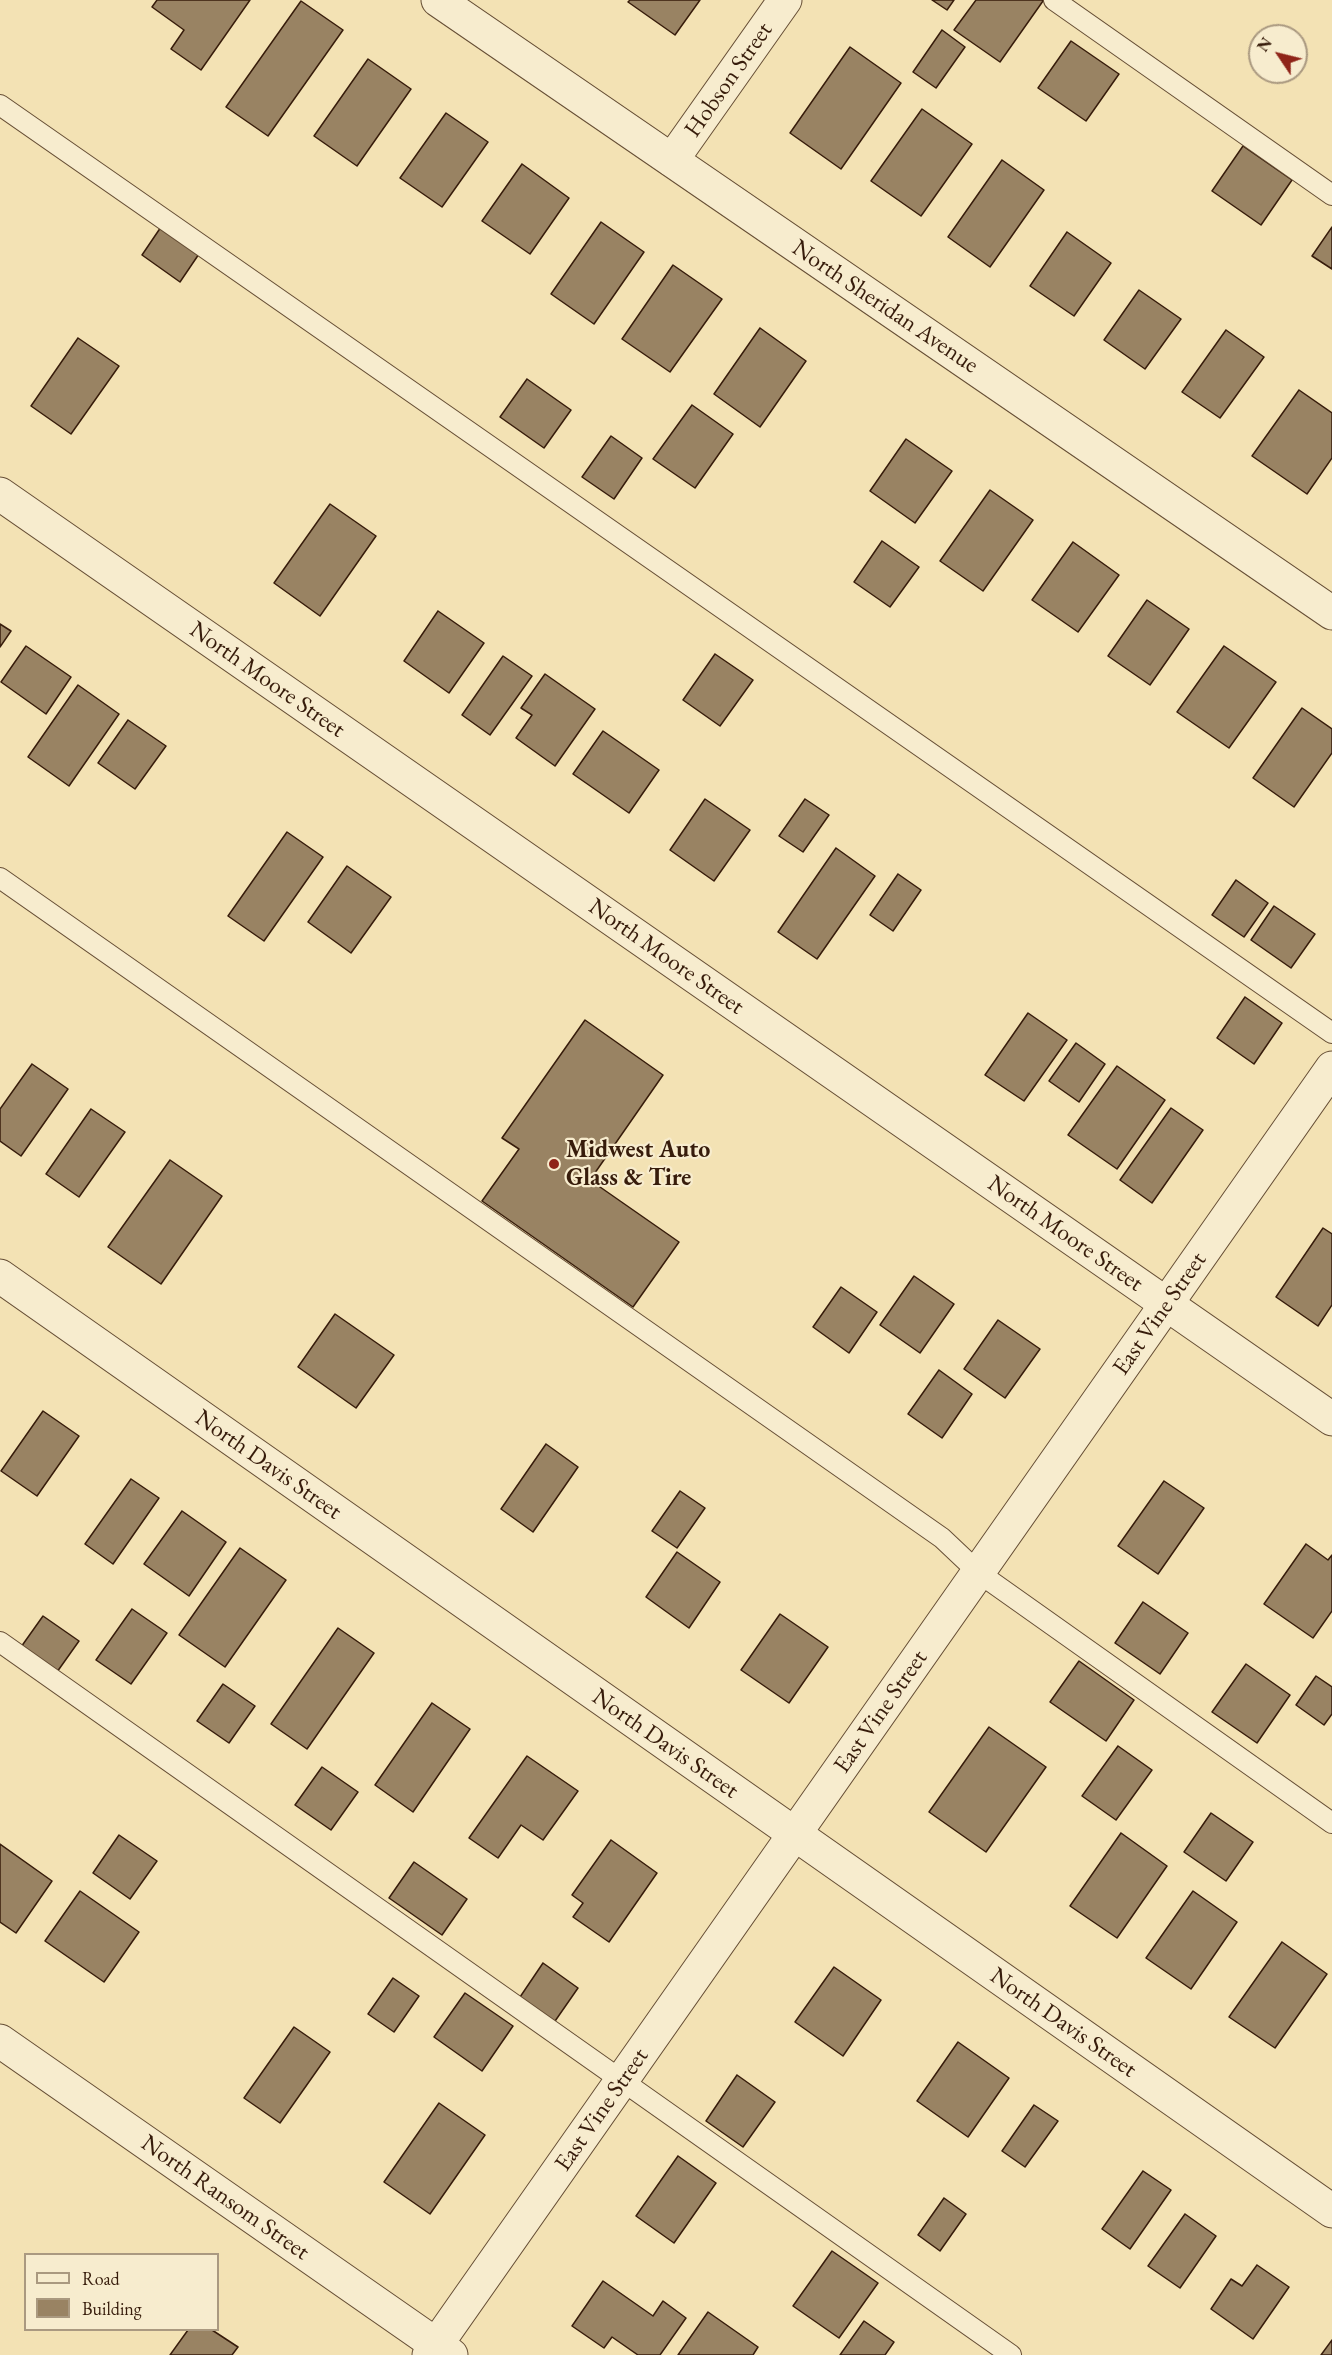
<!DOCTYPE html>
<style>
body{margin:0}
#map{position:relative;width:1332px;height:2355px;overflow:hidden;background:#f3e2b4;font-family:"EB Garamond",serif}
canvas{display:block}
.legend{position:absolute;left:24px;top:2253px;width:195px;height:78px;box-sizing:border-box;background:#f7ecce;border:2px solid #aa9980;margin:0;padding:8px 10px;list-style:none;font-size:18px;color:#371c0b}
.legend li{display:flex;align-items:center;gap:12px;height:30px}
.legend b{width:30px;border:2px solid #aa9980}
.north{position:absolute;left:1248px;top:24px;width:60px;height:60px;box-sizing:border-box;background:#f7ecce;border:2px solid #aa9980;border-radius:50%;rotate:305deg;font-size:16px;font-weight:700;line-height:24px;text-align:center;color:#371c0b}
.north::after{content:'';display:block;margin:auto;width:21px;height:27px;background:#8f2418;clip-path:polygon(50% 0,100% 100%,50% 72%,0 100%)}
</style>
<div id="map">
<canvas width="1332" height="2355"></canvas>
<ul class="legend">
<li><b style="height:8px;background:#f7ecce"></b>Road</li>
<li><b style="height:16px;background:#998363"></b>Building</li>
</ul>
<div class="north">N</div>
</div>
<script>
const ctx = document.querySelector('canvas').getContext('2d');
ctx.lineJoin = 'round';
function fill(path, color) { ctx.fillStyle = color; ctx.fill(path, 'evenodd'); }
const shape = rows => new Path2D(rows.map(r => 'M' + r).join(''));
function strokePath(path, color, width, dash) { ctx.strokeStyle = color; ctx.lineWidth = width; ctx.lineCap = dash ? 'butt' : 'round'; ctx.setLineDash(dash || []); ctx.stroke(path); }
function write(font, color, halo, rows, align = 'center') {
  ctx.font = font + ' "EB Garamond",serif'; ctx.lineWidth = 4.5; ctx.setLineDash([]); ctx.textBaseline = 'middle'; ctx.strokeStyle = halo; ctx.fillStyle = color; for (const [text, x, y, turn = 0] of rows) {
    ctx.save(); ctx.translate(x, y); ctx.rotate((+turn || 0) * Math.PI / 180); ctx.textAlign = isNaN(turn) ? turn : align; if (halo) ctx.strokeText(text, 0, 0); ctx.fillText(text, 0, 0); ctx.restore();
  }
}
const building = shape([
 [157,0,250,0,201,70,171,49,184,30,152,7,157,0],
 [630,0,700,0,675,35,628,2,630,0],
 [932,0,954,0,947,10,932,0],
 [976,0,1042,0,1043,1,1000,62,954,30,976,0],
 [301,1,343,30,268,136,226,107,301,1],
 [942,30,965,47,936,88,913,72,942,30],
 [1071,41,1119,74,1086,121,1038,88,1071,41],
 [850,47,901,83,841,169,790,133,850,47],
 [368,59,411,89,357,166,314,136,368,59],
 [922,109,972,144,921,216,871,181,922,109],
 [446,113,488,142,442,207,400,178,446,113],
 [1243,146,1292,180,1261,225,1212,191,1243,146],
 [1002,160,1044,190,990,267,948,237,1002,160],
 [522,164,569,198,530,254,482,221,522,164],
 [601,222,644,252,594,324,551,294,601,222],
 [163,224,201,251,180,282,142,255,163,224],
 [1332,227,1332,269,1312,256,1332,227],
 [1067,232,1111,263,1074,316,1030,286,1067,232],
 [673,265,722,299,670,372,622,339,673,265],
 [1139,290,1181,319,1145,369,1104,340,1139,290],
 [760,328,806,361,760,427,714,394,760,328],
 [1226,330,1264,357,1220,418,1182,392,1226,330],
 [78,338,119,366,71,434,31,406,78,338],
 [527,379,571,410,544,448,500,417,527,379],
 [1299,390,1332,413,1332,458,1307,494,1252,456,1299,390],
 [692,405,733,434,695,488,653,459,692,405],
 [611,436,642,458,614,499,582,477,611,436],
 [906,439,952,471,915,523,870,491,906,439],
 [990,490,1033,520,983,591,940,561,990,490],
 [330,504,376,536,320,616,274,583,330,504],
 [882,541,919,567,890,607,854,582,882,541],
 [1073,542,1119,575,1078,632,1032,600,1073,542],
 [1147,600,1189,629,1150,685,1108,656,1147,600],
 [438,611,484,643,449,693,404,661,438,611],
 [0,624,11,631,0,647,0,624],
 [26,646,71,677,46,714,1,682,26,646],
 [1224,646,1276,682,1229,748,1177,712,1224,646],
 [715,654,753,680,720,726,683,700,715,654],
 [503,656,532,676,490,735,462,715,503,656],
 [545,674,595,709,555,766,516,738,532,715,521,708,545,674],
 [78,685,119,714,69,786,28,757,78,685],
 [1302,708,1332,729,1332,753,1294,807,1253,778,1302,708],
 [128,720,166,746,135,789,98,763,128,720],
 [603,731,659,770,629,813,573,774,603,731],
 [705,799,750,830,714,881,670,850,705,799],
 [805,799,829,815,803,852,779,836,805,799],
 [287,832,323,857,264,941,228,916,287,832],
 [836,848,875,876,817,959,778,932,836,848],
 [347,866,391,897,351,953,308,922,347,866],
 [898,874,921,890,893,931,870,915,898,874],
 [1236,880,1268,903,1244,937,1212,915,1236,880],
 [1274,906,1315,934,1291,968,1251,940,1274,906],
 [1245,997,1282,1023,1254,1064,1217,1038,1245,997],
 [1028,1013,1067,1040,1024,1101,985,1075,1028,1013],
 [585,1020,663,1075,590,1180,679,1242,633,1307,482,1201,519,1149,502,1138,585,1020],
 [1076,1043,1105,1064,1079,1102,1049,1081,1076,1043],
 [32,1064,68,1089,21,1156,0,1141,0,1109,32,1064],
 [1117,1066,1165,1100,1117,1169,1068,1135,1117,1066],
 [1171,1108,1203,1130,1152,1203,1120,1180,1171,1108],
 [91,1109,125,1132,79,1197,46,1174,91,1109],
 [170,1160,222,1196,161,1284,108,1247,170,1160],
 [1323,1228,1332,1234,1332,1305,1318,1326,1276,1297,1323,1228],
 [914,1276,954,1304,920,1353,880,1325,914,1276],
 [841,1287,877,1312,849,1353,813,1327,841,1287],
 [335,1314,394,1355,356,1408,298,1367,335,1314],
 [998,1320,1040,1349,1005,1398,964,1369,998,1320],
 [939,1370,972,1394,942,1438,908,1414,939,1370],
 [43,1411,79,1436,37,1496,1,1471,43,1411],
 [546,1444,578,1467,533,1532,501,1509,546,1444],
 [131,1479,159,1498,113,1564,85,1544,131,1479],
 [1164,1481,1204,1508,1158,1574,1118,1546,1164,1481],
 [680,1491,705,1508,677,1548,652,1531,680,1491],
 [182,1511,226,1542,189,1596,144,1564,182,1511],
 [1306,1544,1328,1560,1332,1555,1332,1611,1313,1638,1264,1604,1306,1544],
 [240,1548,286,1580,225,1667,179,1635,240,1548],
 [677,1552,720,1582,689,1628,646,1597,677,1552],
 [1143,1602,1188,1633,1160,1674,1115,1643,1143,1602],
 [132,1609,167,1633,131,1684,96,1660,132,1609],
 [780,1614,828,1647,789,1703,741,1670,780,1614],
 [43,1616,79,1641,57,1672,21,1647,43,1616],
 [338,1628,374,1653,307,1749,271,1724,338,1628],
 [1079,1661,1134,1700,1106,1741,1050,1702,1079,1661],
 [1246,1664,1290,1695,1257,1743,1212,1712,1246,1664],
 [1316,1676,1332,1687,1332,1714,1324,1725,1296,1705,1316,1676],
 [223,1684,255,1706,229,1743,197,1721,223,1684],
 [432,1703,470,1729,413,1812,375,1785,432,1703],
 [989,1727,1046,1767,986,1852,929,1812,989,1727],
 [1118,1746,1152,1770,1116,1820,1082,1796,1118,1746],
 [527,1756,578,1791,543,1840,521,1825,498,1858,469,1838,527,1756],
 [322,1767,358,1792,331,1830,295,1805,322,1767],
 [1211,1813,1253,1842,1226,1881,1184,1852,1211,1813],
 [1121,1833,1167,1866,1117,1938,1070,1906,1121,1833],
 [119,1835,157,1861,130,1899,93,1873,119,1835],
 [611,1840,657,1873,609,1942,573,1917,583,1903,572,1895,611,1840],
 [0,1844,52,1881,16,1933,0,1922,0,1844],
 [414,1862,467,1899,442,1935,389,1898,414,1862],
 [80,1891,139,1932,104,1982,45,1941,80,1891],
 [1193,1891,1237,1922,1191,1989,1146,1958,1193,1891],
 [1282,1942,1327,1974,1275,2048,1229,2017,1282,1942],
 [543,1963,578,1988,553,2024,518,2000,543,1963],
 [834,1967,881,2000,843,2056,795,2022,834,1967],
 [393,1978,419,1996,394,2032,368,2014,393,1978],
 [465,1993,513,2026,482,2071,434,2037,465,1993],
 [294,2027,330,2052,280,2123,244,2098,294,2027],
 [958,2042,1009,2078,968,2137,917,2101,958,2042],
 [737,2075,775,2102,743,2147,706,2121,737,2075],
 [439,2103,485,2135,430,2214,384,2182,439,2103],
 [1034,2105,1058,2121,1025,2167,1002,2151,1034,2105],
 [678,2156,716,2183,674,2243,636,2216,678,2156],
 [1143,2171,1171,2190,1130,2249,1102,2229,1143,2171],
 [944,2198,966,2214,940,2251,918,2235,944,2198],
 [1185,2214,1216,2236,1180,2288,1148,2266,1185,2214],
 [832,2251,878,2283,839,2338,793,2306,832,2251],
 [1257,2265,1289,2287,1253,2339,1211,2309,1231,2279,1242,2286,1257,2265],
 [603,2281,653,2316,663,2301,686,2318,660,2355,638,2355,612,2337,604,2348,572,2326,603,2281],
 [708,2312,758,2347,753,2355,678,2355,708,2312],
 [864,2321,894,2342,885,2355,840,2355,864,2321],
 [188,2330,212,2330,238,2347,232,2355,170,2355,188,2330],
 [1332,2340,1332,2355,1321,2355,1332,2340]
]);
fill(building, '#998363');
strokePath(building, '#371c0b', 1.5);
const service = shape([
 [1054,0,1332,195],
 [0,105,1332,1033],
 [0,878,942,1538,979,1573,1332,1823],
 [0,1642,1011,2355]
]);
const minor = shape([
 [672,160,785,0],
 [0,494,1332,1419],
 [0,1276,1332,2211],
 [0,2041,451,2355]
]);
const tertiary = shape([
 [438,0,1332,613],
 [429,2355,1332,1068]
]);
strokePath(service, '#664e35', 22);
strokePath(minor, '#664e35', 35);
strokePath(tertiary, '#664e35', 35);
strokePath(service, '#f7ecce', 20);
strokePath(minor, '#f7ecce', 33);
strokePath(tertiary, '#f7ecce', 33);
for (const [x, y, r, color] of [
 [554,1164,6,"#8f2418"]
]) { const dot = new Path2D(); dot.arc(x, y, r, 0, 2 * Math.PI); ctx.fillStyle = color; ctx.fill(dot); strokePath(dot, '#f7ecce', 2); }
write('24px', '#371c0b', '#f7ecce', [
 ["Hobson Street",729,80,-55],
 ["North Sheridan Avenue",885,307,34],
 ["North Moore Street",267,680,35],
 ["North Moore Street",666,957,35],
 ["North Moore Street",1065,1234,35],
 ["East Vine Street",1160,1314,-55],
 ["North Davis Street",268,1465,35],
 ["East Vine Street",881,1712,-55],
 ["North Davis Street",665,1744,35],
 ["North Davis Street",1063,2023,35],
 ["East Vine Street",602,2110,-55],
 ["North Ransom Street",225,2198,35]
]);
write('bold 24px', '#371c0b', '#f7ecce', [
 ["Midwest Auto",566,1150],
 ["Glass & Tire",566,1178]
], 'left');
</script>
